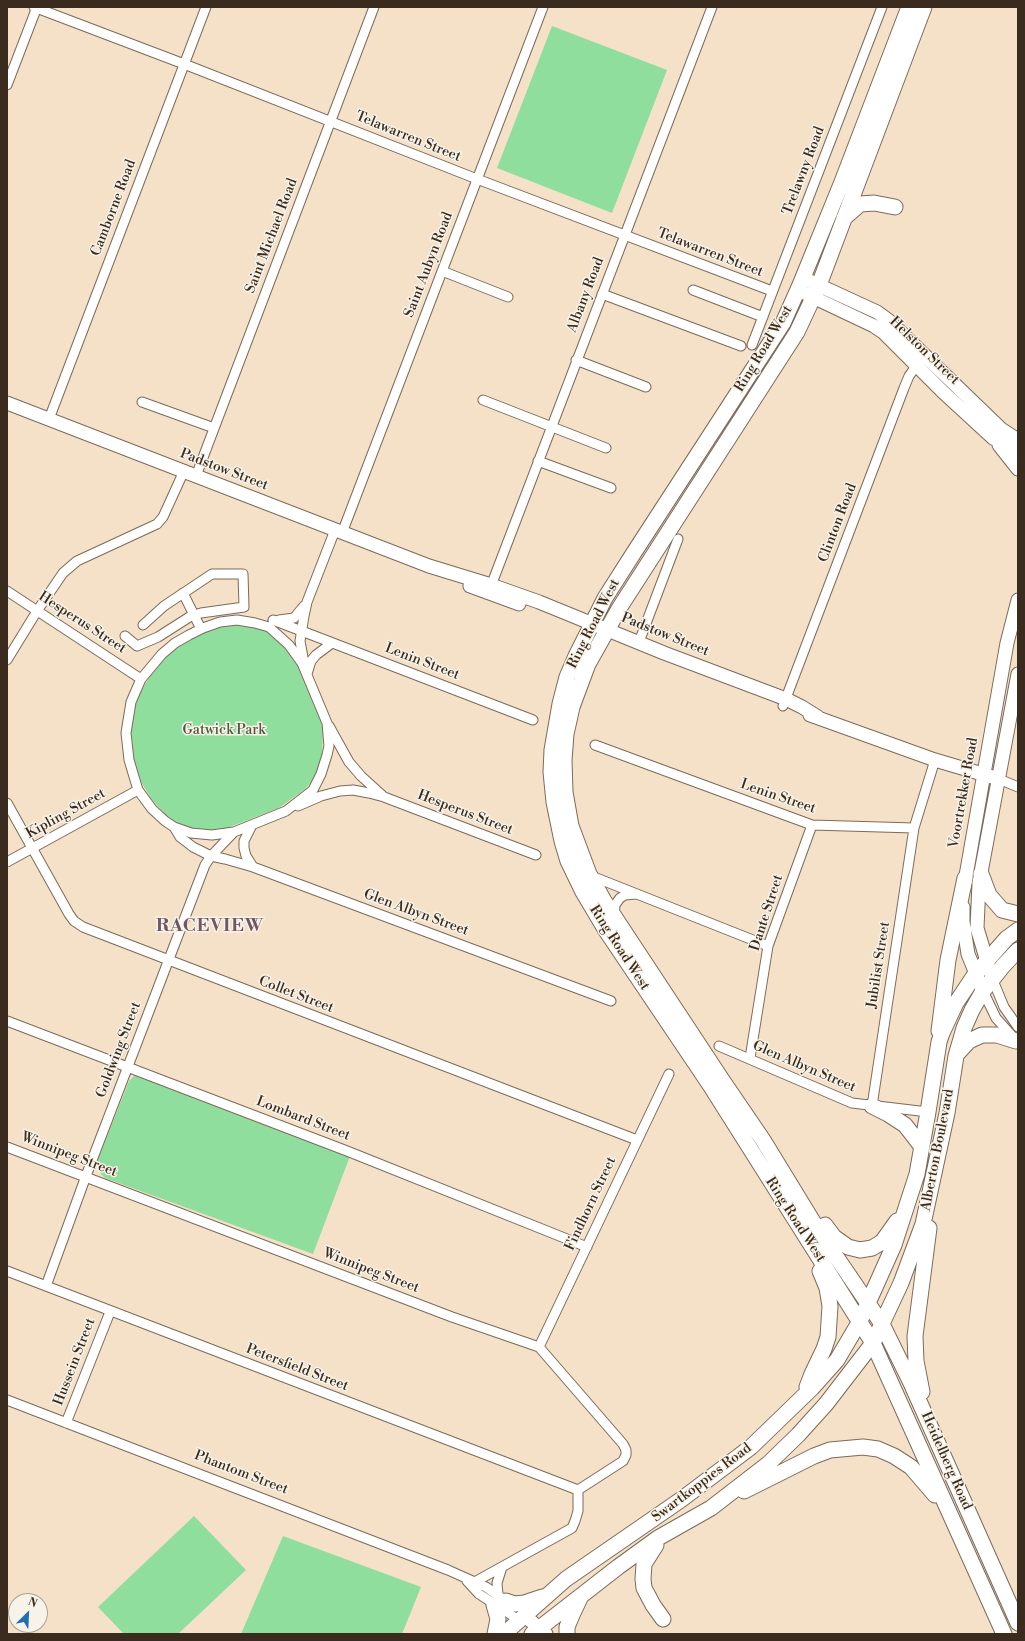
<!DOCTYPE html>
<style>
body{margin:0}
#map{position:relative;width:1025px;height:1641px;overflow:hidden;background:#f5e1c8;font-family:"Libre Bodoni",serif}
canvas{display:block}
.frame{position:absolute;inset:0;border:8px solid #3b2a1e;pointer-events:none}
.north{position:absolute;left:8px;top:1593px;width:40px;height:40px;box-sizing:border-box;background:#f7f3e8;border:1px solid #aca397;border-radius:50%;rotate:24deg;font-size:11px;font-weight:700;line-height:16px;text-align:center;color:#3b2a1e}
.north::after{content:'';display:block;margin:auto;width:14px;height:18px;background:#1f6fb2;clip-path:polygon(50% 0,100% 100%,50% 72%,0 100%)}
</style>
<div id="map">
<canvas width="1025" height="1641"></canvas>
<div class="frame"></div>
<div class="north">N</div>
</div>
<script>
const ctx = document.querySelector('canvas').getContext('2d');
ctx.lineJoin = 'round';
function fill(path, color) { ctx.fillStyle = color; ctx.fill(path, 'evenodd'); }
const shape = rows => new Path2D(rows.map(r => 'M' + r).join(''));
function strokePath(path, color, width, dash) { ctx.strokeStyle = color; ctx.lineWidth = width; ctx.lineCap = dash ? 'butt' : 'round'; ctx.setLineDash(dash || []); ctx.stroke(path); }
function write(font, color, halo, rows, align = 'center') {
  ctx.font = font + ' "Libre Bodoni",serif'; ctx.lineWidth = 3; ctx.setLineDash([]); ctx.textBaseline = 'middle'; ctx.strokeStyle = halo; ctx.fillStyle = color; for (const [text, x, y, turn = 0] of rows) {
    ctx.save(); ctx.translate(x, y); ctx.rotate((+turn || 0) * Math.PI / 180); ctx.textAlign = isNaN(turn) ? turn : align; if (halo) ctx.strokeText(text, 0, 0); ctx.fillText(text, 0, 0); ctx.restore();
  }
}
fill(shape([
 [552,26,667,70,612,213,497,168],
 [237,623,265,630,283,643,295,658,319,715,323,729,322,758,313,780,305,789,279,808,222,830,195,830,182,826,171,820,152,800,141,782,133,757,131,732,134,709,140,693,150,676,164,658,177,647,196,635,218,626],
 [140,1075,350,1156,313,1254,105,1178,100,1173,97,1162,129,1081,134,1076],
 [194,1516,246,1570,178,1634,124,1634,98,1607],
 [283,1536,421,1587,402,1634,241,1634]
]), '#8fde9d');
const street = shape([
 [34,7,184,64,477,179,772,291],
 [7,85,37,7],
 [442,271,508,297],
 [693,290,763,317],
 [602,294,741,346],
 [752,345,882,7],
 [576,360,646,387],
 [483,400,606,448],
 [142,402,214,428],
 [49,419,206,7],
 [538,461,611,488],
 [196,476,374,7],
 [342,533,543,7],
 [7,591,141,679],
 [489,591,712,7],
 [183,593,201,629],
 [237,620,255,623,269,627,289,645,302,663,327,723,329,746,327,755,321,774,313,790,286,811,234,832,212,835,191,833,174,827,165,821,152,809,138,790,129,760,126,733,131,702,141,679,162,654,175,643,189,635,203,628,220,622,237,620],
 [273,620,533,720],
 [279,620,294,618,304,606],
 [125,636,137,646,158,637,191,616,201,613,244,607,243,574,212,574,164,606,143,625],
 [639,642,678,539],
 [7,660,37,611,63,573,77,561,157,524,163,517,184,471],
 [304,663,300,641,304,616,307,602,335,530],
 [307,674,311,661,316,655,332,643],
 [783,706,904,388,909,376,919,362],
 [329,726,349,762,361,776,383,796],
 [595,745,812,825,914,828],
 [999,779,1018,787],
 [7,803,69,914,74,921,83,927,637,1140],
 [298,806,321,796,340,791,353,790,369,793,384,797,536,855],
 [252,825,244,841,244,848,246,856,253,867],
 [174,827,180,837,193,847,211,856,225,859,253,867,611,1001],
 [7,862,138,790],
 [589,875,768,946],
 [614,916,615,905,620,898,625,895,636,894],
 [992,978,1004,1007,1018,1027],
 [983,991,996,1018,1013,1037],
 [7,1021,347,1151,587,1247],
 [719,1046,852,1103,928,1112],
 [750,1058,768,946,812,825],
 [872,1106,914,828,935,760],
 [7,1147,452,1317,539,1347,623,1444,626,1450,626,1455,623,1461,578,1490],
 [7,1271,578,1490],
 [46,1286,86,1176,205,865,211,856,234,832],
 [539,1347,669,1074],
 [7,1400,448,1570,486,1587,510,1604],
 [66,1423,110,1312],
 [467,1581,479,1594,519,1620],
 [471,1584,572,1528,575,1521,578,1511,578,1490],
 [498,1595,497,1583,502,1567]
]);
const secondary = shape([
 [803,278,877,312,888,320,1001,429,1018,440],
 [798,290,874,326,883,332,943,392,993,438,1018,452],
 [7,403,429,566,491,585,539,602,664,653,786,699,802,707,818,717],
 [999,445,1018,469],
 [470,586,519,604],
 [810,715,935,760,999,779],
 [964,887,1007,643,1018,600],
 [963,907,963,922,968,954,983,991],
 [992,978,977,928,979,883,1018,674],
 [525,1616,546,1634]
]);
const primary = shape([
 [909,7,842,182,800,285,783,323,635,551,605,598,576,656,567,677,560,704,552,750,551,772,554,802,562,841,568,861,583,892,605,929,710,1085,873,1343,1004,1634],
 [924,7,819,285,797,332,620,607,588,664,572,707,566,734,564,760,565,792,571,826,589,874,604,901,722,1080,763,1140,818,1230,882,1324,911,1383,1018,1623],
 [844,218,860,204,874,203,895,207],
 [981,874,989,895,996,903,1002,910,1018,914],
 [939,1031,948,960,965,878],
 [957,1054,969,1041,982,1035,997,1035,1016,1041],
 [872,1106,888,1114,905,1125,922,1147],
 [825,1225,834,1237,848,1247,860,1250,872,1248,882,1242,897,1221],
 [807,1387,812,1374,824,1349,828,1337,830,1306,827,1288,820,1271],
 [922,1392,916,1361,915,1336,929,1228],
 [744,1491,814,1456,830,1450,863,1447,878,1449,894,1456,911,1467,935,1495],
 [656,1545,644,1564,643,1579,644,1588,653,1605,663,1619],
 [506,1601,515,1604,524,1603,542,1597],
 [494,1605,498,1619,495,1634],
 [504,1634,566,1579,682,1499,751,1447,812,1388,837,1360,860,1321,894,1245,917,1174,928,1112,939,1042,942,1033,956,1003,976,973,1007,938,1018,930],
 [532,1634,618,1567,658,1538,711,1508,768,1464,798,1435,826,1404,873,1343,901,1283,923,1224,947,1113,956,1056,964,1028,972,1010,983,991,1003,966,1018,950],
 [567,1634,567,1627,572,1615,580,1598]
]);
strokePath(street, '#7c6a5a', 11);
strokePath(secondary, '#7c6a5a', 15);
strokePath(primary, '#7c6a5a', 17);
strokePath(street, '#fff', 9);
strokePath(secondary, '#fff', 13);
strokePath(primary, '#fff', 15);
write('14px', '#3b2a1e', '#f7f3e8', [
 ["Telawarren Street",408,137,22],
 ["Trelawny Road",804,171,-69],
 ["Camborne Road",114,208,-69],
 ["Saint Michael Road",272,236,-69],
 ["Telawarren Street",710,253,21],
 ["Saint Aubyn Road",429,265,-69],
 ["Albany Road",586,295,-69],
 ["Ring Road West",764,349,-59],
 ["Helston Street",924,351,44],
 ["Padstow Street",224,470,21],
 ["Clinton Road",838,523,-69],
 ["Hesperus Street",82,623,33],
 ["Ring Road West",594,624,-63],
 ["Padstow Street",665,635,22],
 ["Lenin Street",422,662,21],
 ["Voortrekker Road",964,793,-80],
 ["Lenin Street",778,797,19],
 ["Hesperus Street",465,813,21],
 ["Kipling Street",66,814,-29],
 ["Glen Albyn Street",416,913,20],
 ["Dante Street",767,913,-72],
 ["Ring Road West",619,948,57],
 ["Jubilist Street",879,965,-81],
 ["Collet Street",296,995,21],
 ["Goldwing Street",119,1050,-69],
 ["Glen Albyn Street",804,1067,23],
 ["Lombard Street",303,1119,21],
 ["Alberton Boulevard",938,1150,-79],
 ["Winnipeg Street",69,1155,21],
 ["Findhorn Street",591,1204,-65],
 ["Ring Road West",795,1220,57],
 ["Winnipeg Street",371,1271,21],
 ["Hussein Street",75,1362,-69],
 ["Petersfield Street",297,1368,21],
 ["Heidelberg Road",946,1461,66],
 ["Phantom Street",241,1473,21],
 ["Swartkoppies Road",702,1483,-37]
]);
write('14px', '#50573e', '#f7f3e8', [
 ["Gatwick Park",224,731]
]);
ctx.letterSpacing = '1px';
write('bold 18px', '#6f5565', '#f7f3e8', [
 ["RACEVIEW",210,927]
]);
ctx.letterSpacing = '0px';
</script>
